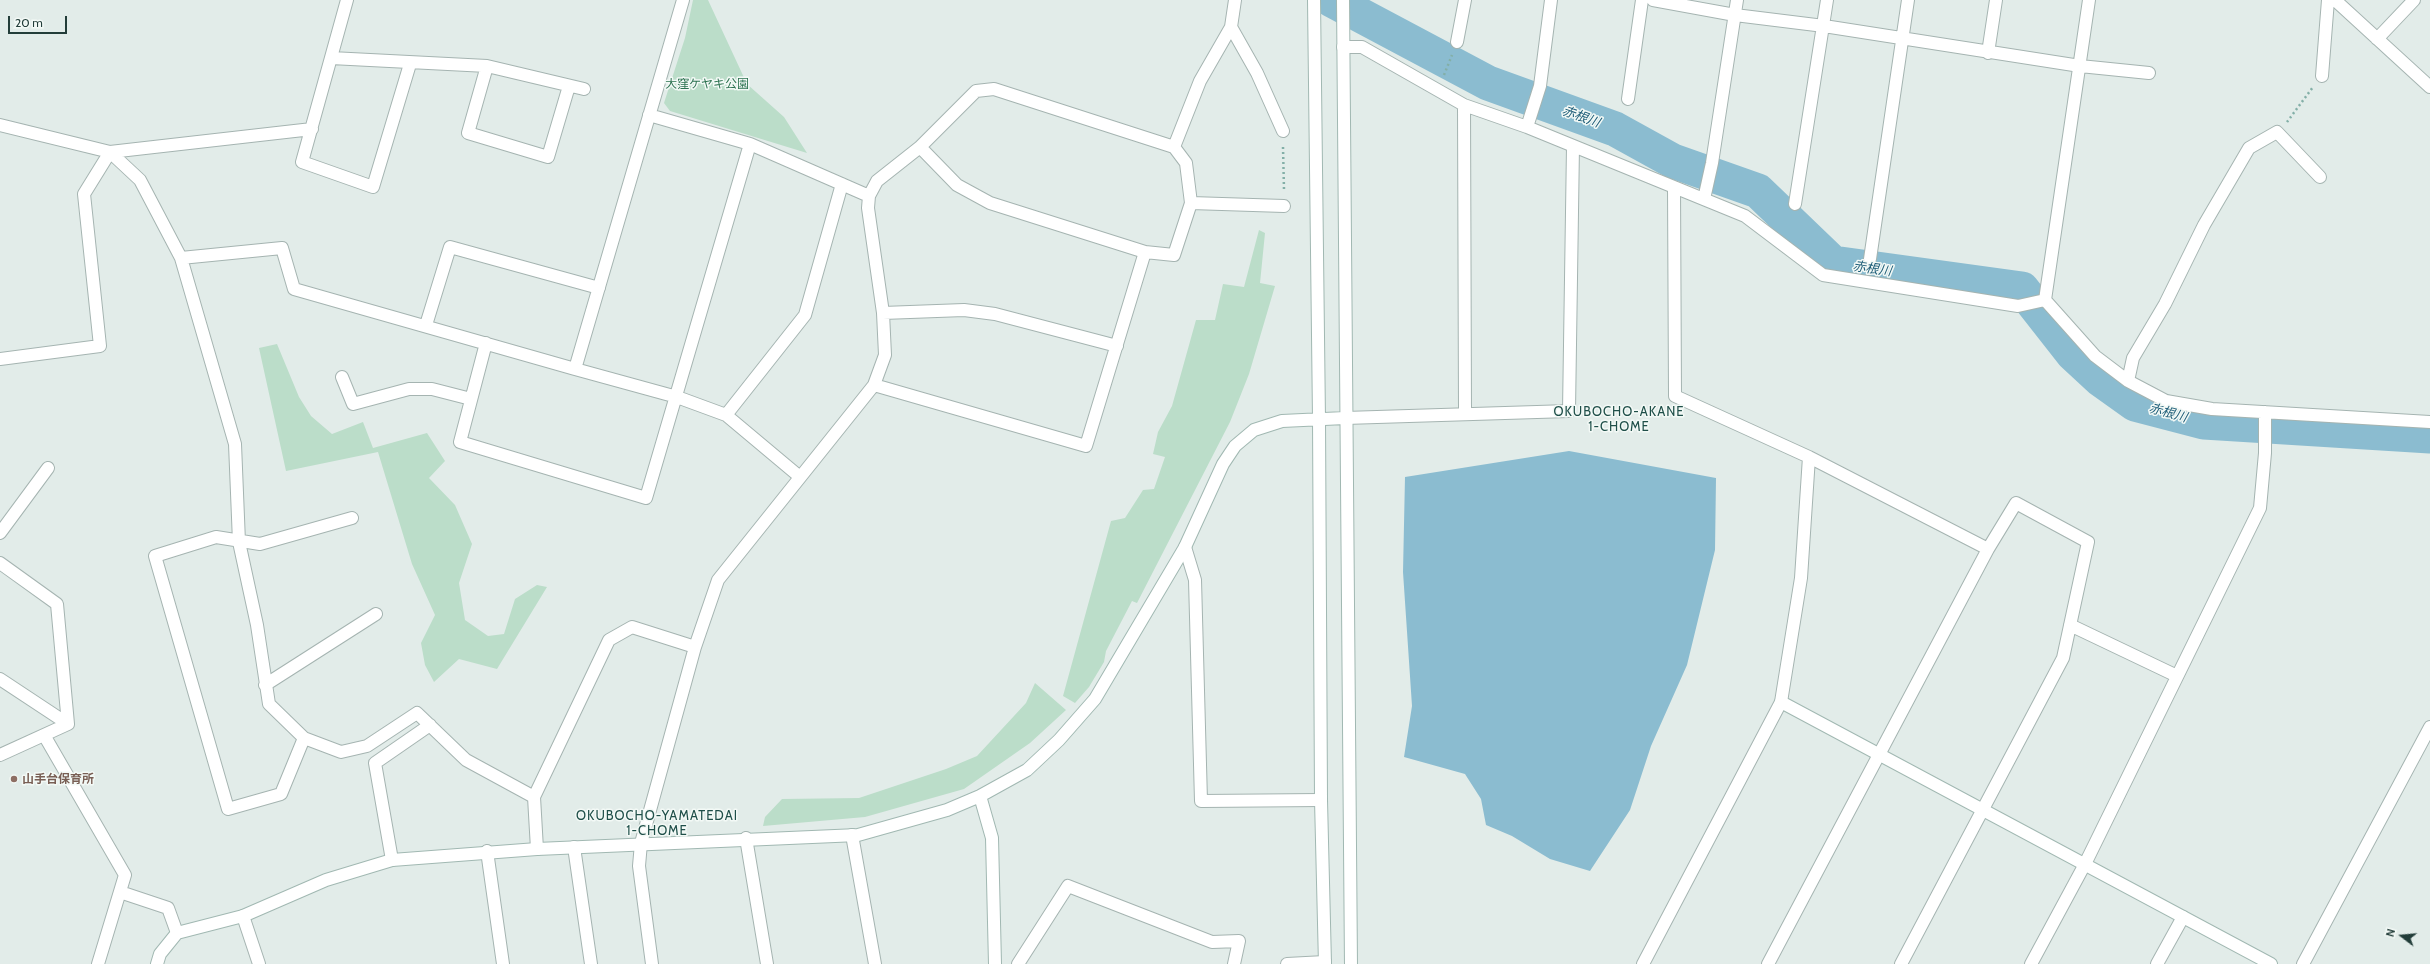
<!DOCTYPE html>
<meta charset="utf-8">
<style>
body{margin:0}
#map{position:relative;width:2430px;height:964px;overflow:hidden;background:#e2ece9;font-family:Cabin,sans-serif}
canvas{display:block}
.north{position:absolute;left:2382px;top:916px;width:40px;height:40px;-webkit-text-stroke:3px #f3f9f6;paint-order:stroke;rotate:286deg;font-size:11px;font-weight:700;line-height:16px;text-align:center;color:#223d39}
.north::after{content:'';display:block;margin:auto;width:14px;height:18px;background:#223d39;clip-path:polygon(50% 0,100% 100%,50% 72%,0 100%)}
.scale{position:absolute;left:8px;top:16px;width:59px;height:18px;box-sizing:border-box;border:2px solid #223d39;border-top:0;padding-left:5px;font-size:12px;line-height:14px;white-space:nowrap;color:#223d39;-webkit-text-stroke:3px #f3f9f6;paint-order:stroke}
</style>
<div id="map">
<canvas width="2430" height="964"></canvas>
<div class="north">N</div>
<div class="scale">20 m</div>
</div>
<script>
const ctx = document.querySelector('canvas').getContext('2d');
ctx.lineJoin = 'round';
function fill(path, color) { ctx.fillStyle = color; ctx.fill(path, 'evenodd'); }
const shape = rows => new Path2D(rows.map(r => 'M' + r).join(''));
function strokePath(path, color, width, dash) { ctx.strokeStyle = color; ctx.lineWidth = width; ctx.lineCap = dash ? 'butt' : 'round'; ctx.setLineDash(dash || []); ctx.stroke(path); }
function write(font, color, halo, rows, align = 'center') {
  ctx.font = font + ' Cabin,"Noto Sans JP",sans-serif'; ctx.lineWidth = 3; ctx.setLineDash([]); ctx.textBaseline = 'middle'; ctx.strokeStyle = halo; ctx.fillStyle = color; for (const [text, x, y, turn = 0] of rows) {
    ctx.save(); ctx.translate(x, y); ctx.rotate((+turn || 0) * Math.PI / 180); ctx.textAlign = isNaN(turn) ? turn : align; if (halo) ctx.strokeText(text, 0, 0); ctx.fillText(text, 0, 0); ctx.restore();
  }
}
fill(shape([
 [693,0,708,0,747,84,784,117,807,153,670,111,664,103,685,38],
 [1259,230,1265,233,1260,283,1275,286,1249,374,1230,422,1137,603,1132,601,1106,651,1104,662,1089,687,1075,703,1063,696,1111,521,1125,518,1143,490,1154,489,1165,457,1153,454,1158,432,1172,406,1196,320,1215,320,1223,284,1244,287],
 [277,344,299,397,311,416,332,434,363,422,373,448,427,433,445,461,429,478,455,505,472,544,459,583,465,620,488,636,504,634,515,599,537,585,547,587,497,669,459,659,434,682,425,665,421,643,435,615,412,564,378,452,286,471,259,348],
 [1035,683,1066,710,1030,743,964,789,865,817,763,826,765,817,782,799,859,798,946,769,977,756,1026,703]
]), '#bbddc9');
fill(shape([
 [1569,451,1716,478,1715,550,1687,665,1651,746,1630,810,1590,871,1550,859,1512,836,1486,825,1481,799,1465,774,1404,757,1412,706,1403,572,1405,477]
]), '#8bbcd0');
strokePath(shape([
 [1332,0,1488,83,1615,129,1673,161,1758,191,1833,263,2022,289,2073,354,2100,379,2135,404,2204,422,2430,436]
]), '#8bbcd0', 35);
const street = shape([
 [347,0,302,162,373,187,410,64],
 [683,0,575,369,677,397,726,415,800,477],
 [1235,0,1231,27,1257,73,1283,131],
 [1653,0,1735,15,1824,26,2080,66,2149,73],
 [2089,0,2045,300,2095,356,2128,381,2166,401,2212,409,2430,422],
 [2335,0,2430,87],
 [2377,39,2414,0],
 [1457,42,1465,0],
 [1343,47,1362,47,1464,105,1527,127,1745,216,1823,275,2018,306,2045,300],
 [1988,53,1996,0],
 [331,58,487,66,584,89],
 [487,66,468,133,548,157,569,86],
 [2322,76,2328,0],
 [1628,99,1642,0],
 [1464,105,1465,414],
 [649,115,750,144,869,196],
 [0,125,110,152,84,194,100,346,0,359],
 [1527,127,1540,86,1551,0],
 [920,147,957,185,990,203,1145,252,1174,255,1191,203],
 [1174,147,1200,81,1231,27],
 [110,152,140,180,181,258,235,444,239,542,257,625,269,704,304,738,341,752,367,746,417,713,466,760,534,797],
 [110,152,312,129],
 [1704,199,1712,163,1737,0],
 [1795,204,1827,0],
 [181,258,282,248,294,289,575,369],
 [1870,259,1908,0],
 [883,313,964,310,995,314,1117,346],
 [426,325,450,247,599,288],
 [486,343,460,442,646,498,750,144],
 [342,377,353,404,409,389,432,389,471,399],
 [2128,381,2133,358,2165,304,2204,225,2249,148,2277,132,2320,177],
 [874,385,1086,446,1145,252],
 [726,415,805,315,842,184],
 [1345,418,1569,411,1573,146],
 [1809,457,1988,549,2016,503,2088,542,2063,658,1901,964],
 [0,533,48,468],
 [1185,547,1195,580,1201,801,1321,800],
 [0,563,57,604,68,724,0,755],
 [2070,625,2177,676],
 [0,679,68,724],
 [265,685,376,614],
 [44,735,125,875,98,964],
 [304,738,281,794,228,809,155,556,216,537,260,544,352,518],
 [852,835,875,964],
 [746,838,767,964],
 [574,847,591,964],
 [537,849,534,797,609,640,632,627,695,647],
 [487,851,503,964],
 [392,860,375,763,430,725],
 [120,892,168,908,177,933],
 [243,916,259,964],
 [652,964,639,866,641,843,695,647,718,580,874,385,885,355,883,313,868,208,869,196,877,181,920,147,976,91,994,89,1174,147,1186,163,1191,203,1284,206],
 [1018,964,1068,886,1212,942,1239,941,1234,964],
 [1287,964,1325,962],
 [1643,964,1781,702,1801,578,1809,457,1675,396,1674,187],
 [1768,964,1988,549],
 [2031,964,2085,864,2260,508,2265,453,2265,412],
 [2157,964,2183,917],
 [2303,964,2430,727]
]);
const secondary = shape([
 [1314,0,1319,419,1321,800,1325,964],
 [1343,0,1351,964],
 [1781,702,2271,964],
 [980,796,992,838,995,964],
 [157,964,160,954,177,933,243,916,326,880,392,860,537,849,858,835,947,810,980,796,1027,770,1059,740,1095,699,1185,547,1223,464,1235,446,1254,430,1282,421,1345,418]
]);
strokePath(street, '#a5b4b1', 14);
strokePath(secondary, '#a1b8b2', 14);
strokePath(shape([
 [1444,75,1452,55],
 [2287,122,2313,87],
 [1283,147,1284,190]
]), '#83afa7', 2.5, [2, 3]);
strokePath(street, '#fff', 12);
strokePath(secondary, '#fff', 12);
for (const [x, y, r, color] of [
 [14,779,4,"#8d6e63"]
]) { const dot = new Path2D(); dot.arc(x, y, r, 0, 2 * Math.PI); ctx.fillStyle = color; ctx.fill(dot); strokePath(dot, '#f3f9f6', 1.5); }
write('12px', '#2d7351', '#f3f9f6', [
 ["大窪ケヤキ公園",707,84]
]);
write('bold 12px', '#785e54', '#f3f9f6', [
 ["山手台保育所",22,779]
], 'left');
write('italic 13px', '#1e5d78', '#f3f9f6', [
 ["赤根川",1581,117,20],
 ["赤根川",1872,269,8],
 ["赤根川",2168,413,15]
]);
ctx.letterSpacing = '1px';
write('13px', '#1f4f49', '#f3f9f6', [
 ["OKUBOCHO-AKANE",1619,412],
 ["1-CHOME",1619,427],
 ["OKUBOCHO-YAMATEDAI",657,816],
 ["1-CHOME",657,831]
]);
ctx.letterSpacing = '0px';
</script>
